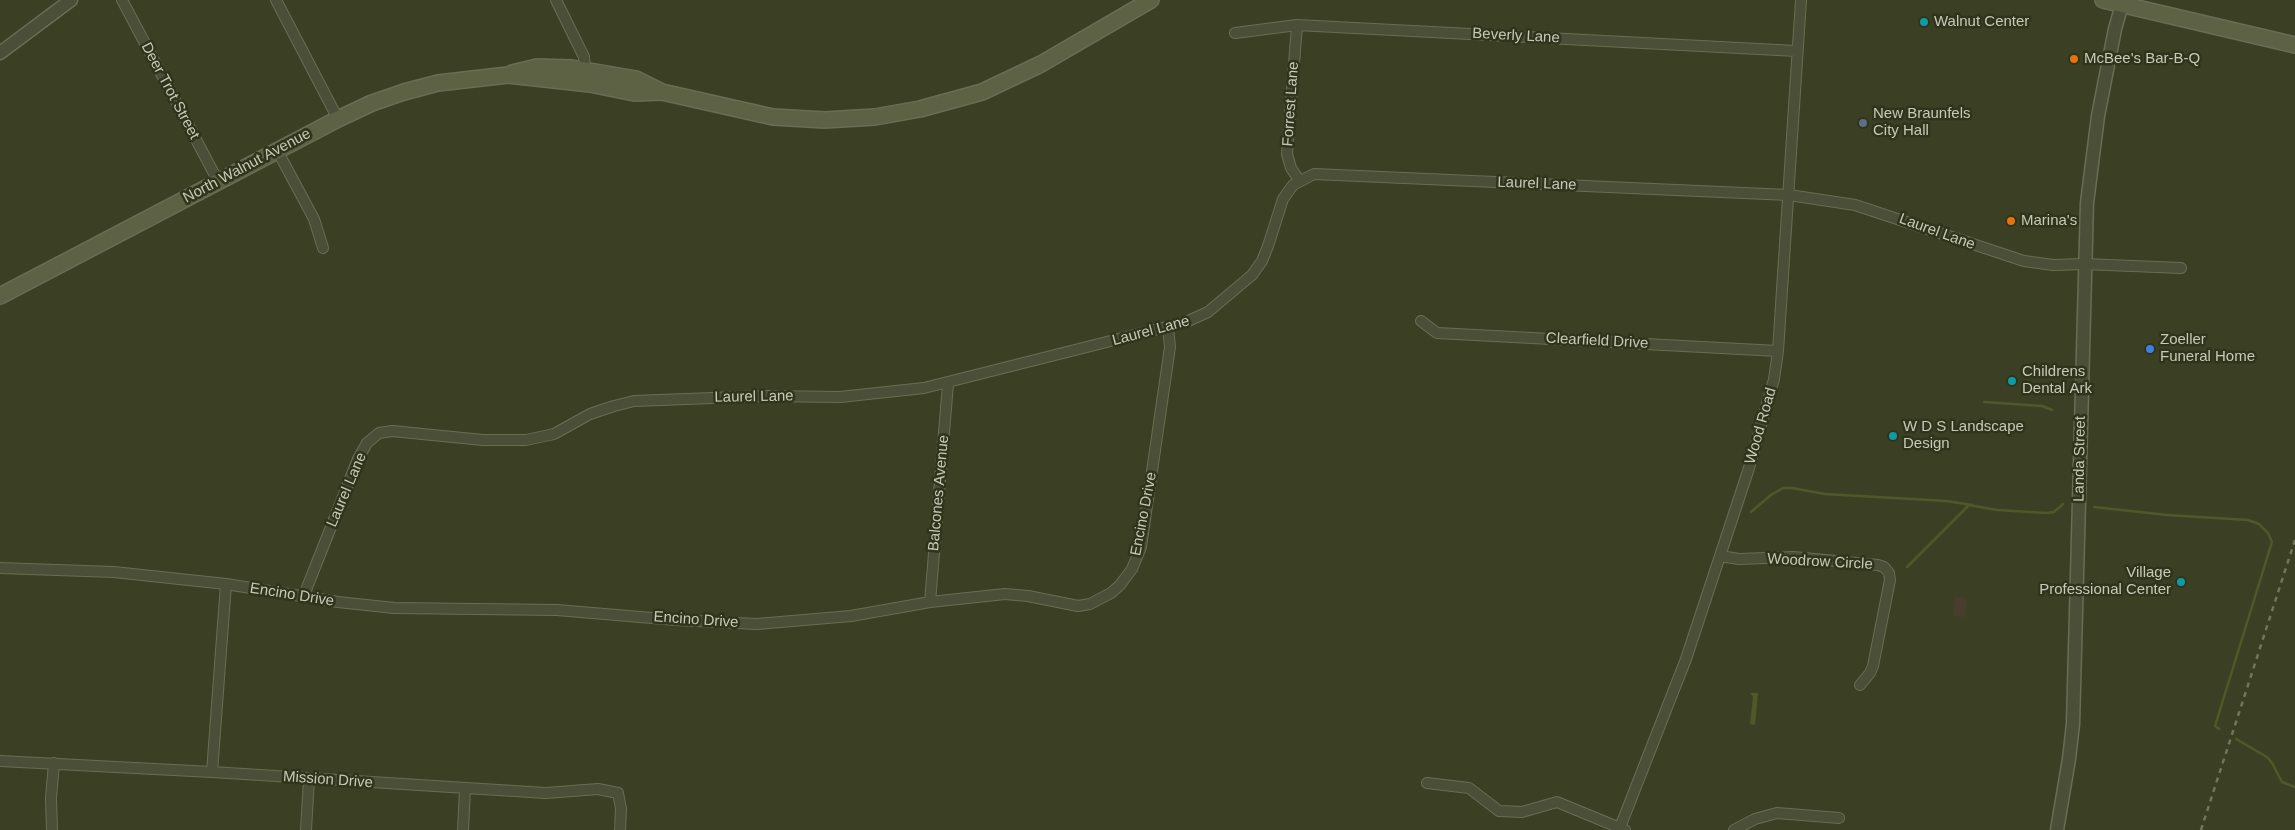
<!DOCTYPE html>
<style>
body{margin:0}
canvas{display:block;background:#3b3f23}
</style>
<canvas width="2295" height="830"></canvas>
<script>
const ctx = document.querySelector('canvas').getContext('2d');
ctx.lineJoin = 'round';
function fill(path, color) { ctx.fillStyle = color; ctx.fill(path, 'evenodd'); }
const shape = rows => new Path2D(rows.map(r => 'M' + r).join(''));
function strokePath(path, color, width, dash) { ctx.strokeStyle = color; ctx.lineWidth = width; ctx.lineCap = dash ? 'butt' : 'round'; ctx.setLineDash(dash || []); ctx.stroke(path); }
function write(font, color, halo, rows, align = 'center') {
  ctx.font = font + ' Helvetica,sans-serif'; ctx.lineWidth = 5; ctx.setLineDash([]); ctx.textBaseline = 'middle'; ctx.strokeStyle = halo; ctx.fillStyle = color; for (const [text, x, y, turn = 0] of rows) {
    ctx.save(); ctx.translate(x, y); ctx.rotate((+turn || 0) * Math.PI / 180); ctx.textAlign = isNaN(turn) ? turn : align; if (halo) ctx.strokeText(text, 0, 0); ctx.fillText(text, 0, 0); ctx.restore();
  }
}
fill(shape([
 [1955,597,1967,598,1965,617,1953,616]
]), '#493d2d');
fill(shape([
 [1750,693,1758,693,1755,725,1750,724,1753,697]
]), '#50582a');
strokePath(shape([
 [1984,402,2042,406,2052,410],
 [2094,507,2167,515,2248,520,2259,524,2268,533,2272,542,2215,726,2219,729],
 [1751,512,1771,495,1783,488,1792,488,1825,494,1946,501,1972,505],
 [1907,567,1969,505,1997,510,2046,513,2054,512,2063,504],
 [2236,739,2267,757,2272,763,2282,782,2295,787]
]), '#50582a', 2.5);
const minor = shape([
 [122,0,218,181],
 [276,0,338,119],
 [556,0,584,57,585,70],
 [1297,25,1287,154,1291,168,1299,180],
 [1235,33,1297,25,1797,51],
 [277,150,314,219,323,248],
 [1421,321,1437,333,1778,351],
 [1720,556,1739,559,1793,557,1878,565,1884,567,1889,573,1890,580,1873,666,1870,673,1860,685],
 [0,568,114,572,226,584,338,602,394,608,557,610,676,620,757,624,851,616,930,602,1005,594,1028,596,1078,606,1090,604,1111,593,1120,585,1132,569,1141,547,1170,347,1168,327],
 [304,595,358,459,367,443,379,433,392,431,483,440,526,440,554,434,590,414,614,406,634,401,764,396,840,397,924,388,1186,322,1208,312,1252,275,1262,261,1268,246,1283,199,1293,185,1314,174,1789,195,1855,205,2024,261,2053,265,2084,264,2181,268],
 [930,602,948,384],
 [0,761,212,772,546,793,598,789,618,793,621,809,620,830],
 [212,772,226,584],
 [1427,783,1469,788,1499,811,1522,812,1557,802,1625,830],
 [52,830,51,798,54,763],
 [306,830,309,779],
 [463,830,465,789],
 [1619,830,1686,659,1749,468,1774,379,1778,351,1801,0],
 [1734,830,1755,819,1777,813,1839,818]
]);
const tertiary = shape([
 [0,53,71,0],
 [2057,830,2069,759,2073,724,2087,203,2098,116,2115,29,2122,4]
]);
const secondary = shape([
 [2103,0,2295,45],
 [512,73,537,67,572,68,636,79,662,92,773,117,825,120,875,117,920,109,982,92,1041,64,1151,0],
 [0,296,338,119,372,103,404,92,438,83,508,75,590,84,634,93,662,92]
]);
strokePath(minor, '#696d55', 12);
strokePath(tertiary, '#696d55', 15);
strokePath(secondary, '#696d55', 18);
strokePath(minor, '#4b4f38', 10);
strokePath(tertiary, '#4b4f38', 12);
strokePath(secondary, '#5d6245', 15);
strokePath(shape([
 [2201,830,2295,540]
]), '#727659', 2.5, [5, 5]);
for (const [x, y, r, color] of [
 [1924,22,5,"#0f9aa8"],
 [2074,59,5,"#e8710a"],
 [1863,123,5,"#5c6f8a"],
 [2011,221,5,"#e8710a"],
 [2150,349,5,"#3f7fe0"],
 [2012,381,5,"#0f9aa8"],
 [1893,436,5,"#0f9aa8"],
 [2181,582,5,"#0f9aa8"]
]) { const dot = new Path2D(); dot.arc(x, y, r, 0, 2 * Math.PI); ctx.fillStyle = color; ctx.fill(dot); strokePath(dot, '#30341c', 2); }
write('15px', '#c6cab4', '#30341c', [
 ["Walnut Center",1934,22],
 ["McBee's Bar-B-Q",2084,59],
 ["New Braunfels",1873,114],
 ["City Hall",1873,131],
 ["Marina's",2021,221],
 ["Zoeller",2160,340],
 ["Funeral Home",2160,357],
 ["Childrens",2022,372],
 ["Dental Ark",2022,389],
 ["W D S Landscape",1903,427],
 ["Design",1903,444],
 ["Village",2171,573,"right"],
 ["Professional Center",2171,590,"right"]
], 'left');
write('15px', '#c6cab4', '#30341c', [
 ["Beverly Lane",1516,36,3],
 ["Deer Trot Street",170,91,62],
 ["Forrest Lane",1291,104,-86],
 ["North Walnut Avenue",247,166,-28],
 ["Laurel Lane",1537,184,2],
 ["Laurel Lane",1937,232,20],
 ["Laurel Lane",1151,331,-15],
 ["Clearfield Drive",1597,341,3],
 ["Laurel Lane",754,397,-1],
 ["Wood Road",1761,426,-74],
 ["Landa Street",2080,459,-89],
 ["Laurel Lane",347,490,-67],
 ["Balcones Avenue",939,493,-85],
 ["Encino Drive",1144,514,-79],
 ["Woodrow Circle",1820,562,3],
 ["Encino Drive",292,595,9],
 ["Encino Drive",696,620,4],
 ["Mission Drive",328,780,4]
]);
</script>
